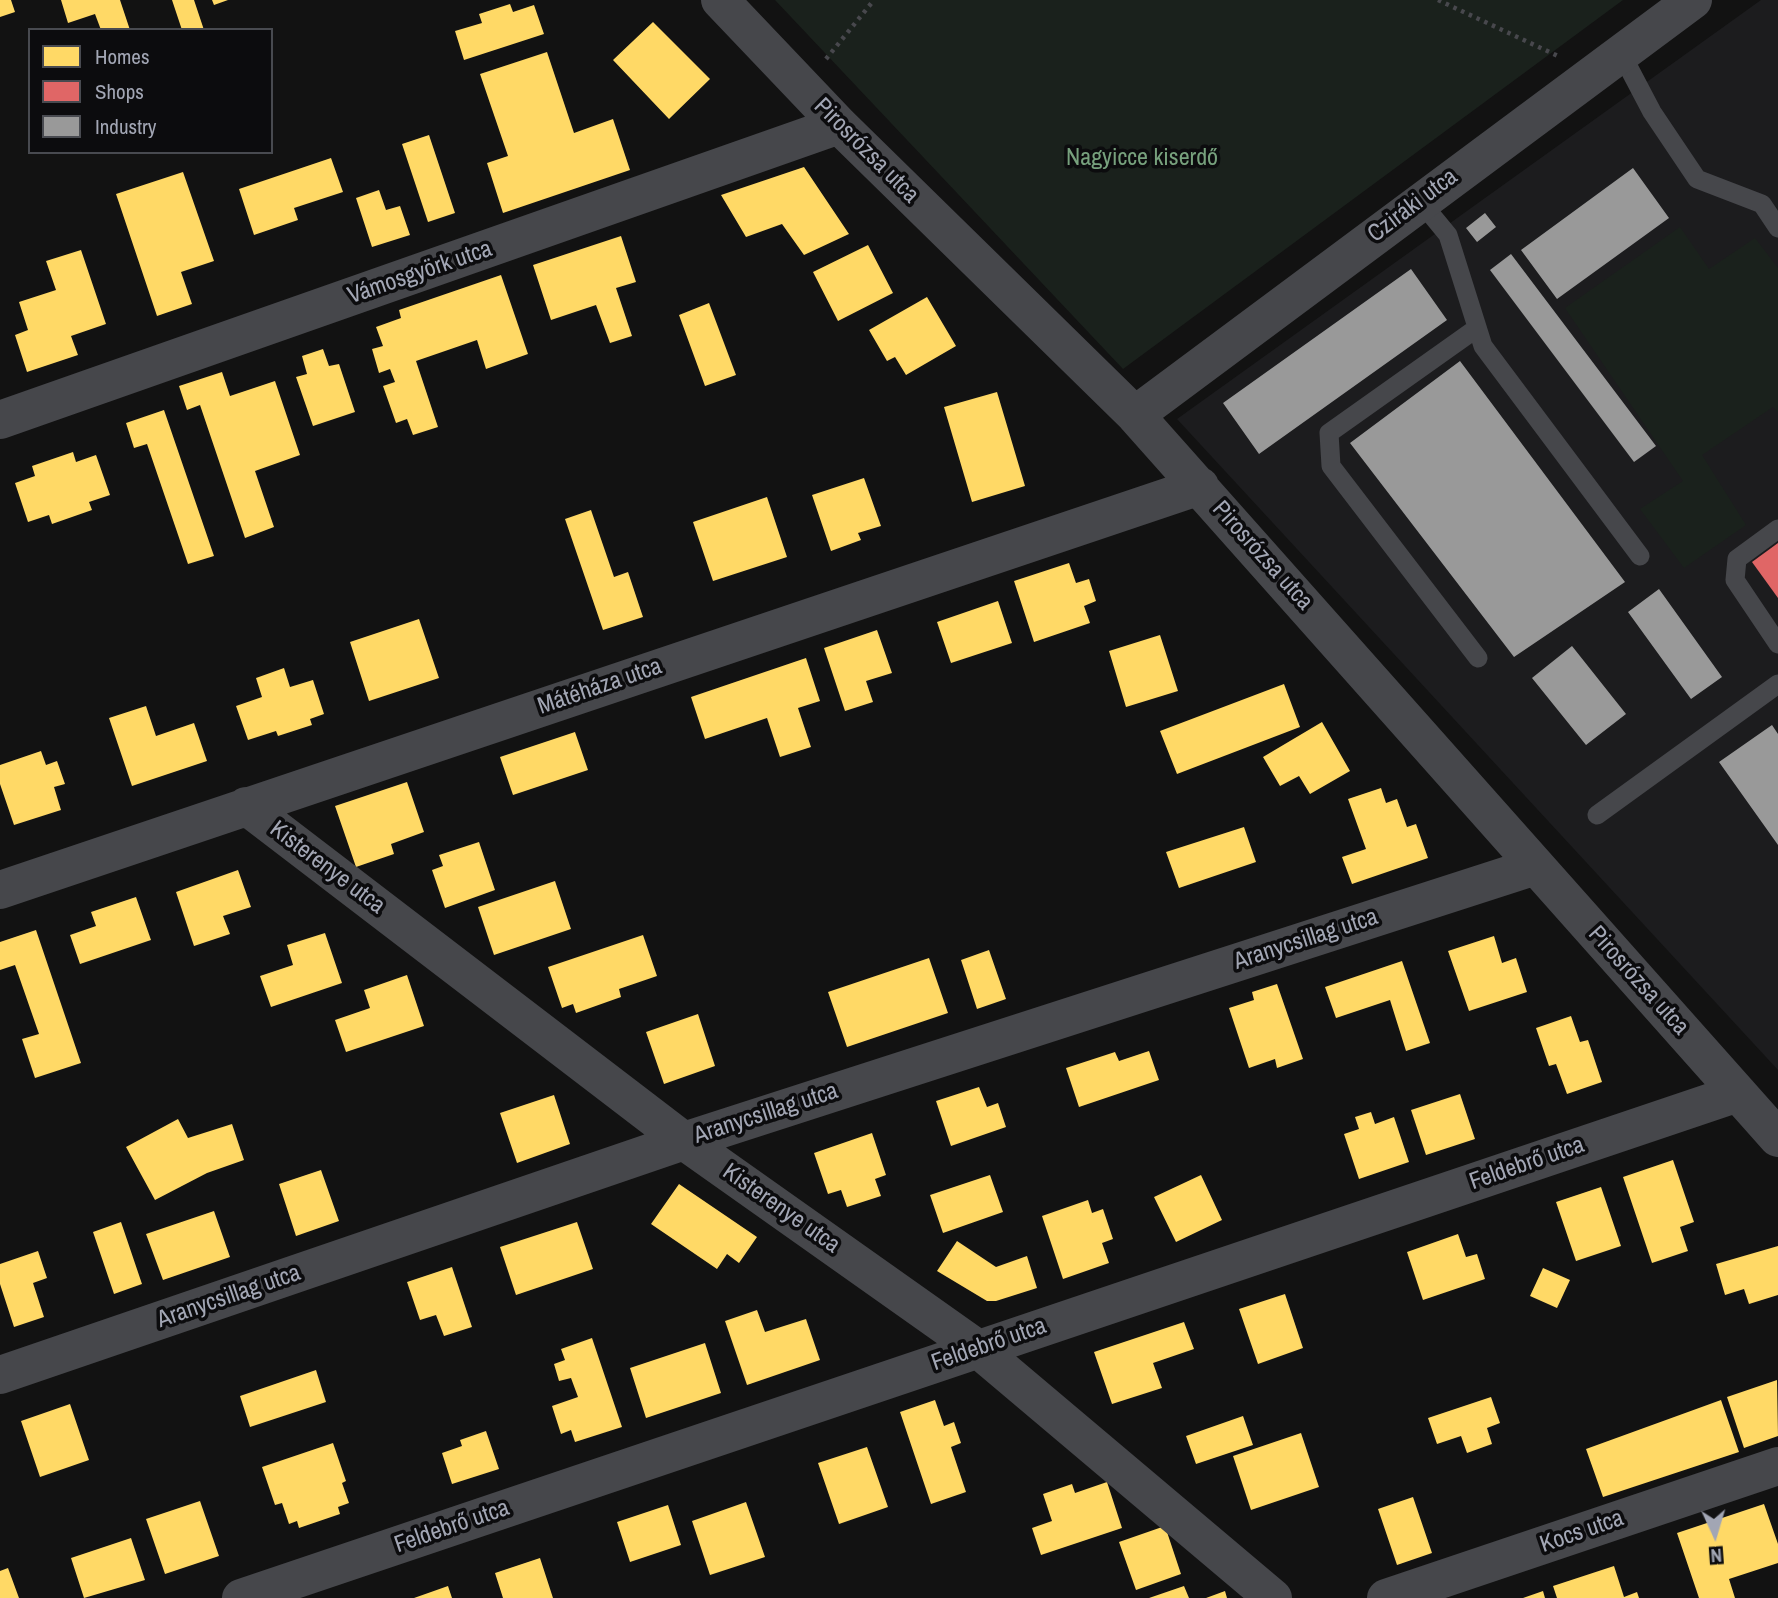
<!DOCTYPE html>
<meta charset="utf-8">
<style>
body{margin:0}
#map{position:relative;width:1778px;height:1598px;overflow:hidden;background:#121212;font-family:"Archivo Narrow",sans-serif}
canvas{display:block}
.legend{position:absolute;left:28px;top:28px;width:245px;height:126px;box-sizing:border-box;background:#0c0c0e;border:2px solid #484a50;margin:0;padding:9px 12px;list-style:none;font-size:21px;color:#a2a6b4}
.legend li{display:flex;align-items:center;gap:14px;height:35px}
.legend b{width:35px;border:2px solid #484a50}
.north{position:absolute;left:1680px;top:1500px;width:70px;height:70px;-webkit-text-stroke:5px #0c0c0e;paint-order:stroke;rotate:176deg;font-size:19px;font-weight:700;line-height:28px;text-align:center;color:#a2a6b4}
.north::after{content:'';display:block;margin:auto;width:24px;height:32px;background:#a2a6b4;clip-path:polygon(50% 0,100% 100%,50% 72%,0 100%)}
</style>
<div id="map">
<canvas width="1778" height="1598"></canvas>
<ul class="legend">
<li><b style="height:19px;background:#ffd966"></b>Homes</li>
<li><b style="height:19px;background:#e06666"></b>Shops</li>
<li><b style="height:19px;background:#999"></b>Industry</li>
</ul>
<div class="north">N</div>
</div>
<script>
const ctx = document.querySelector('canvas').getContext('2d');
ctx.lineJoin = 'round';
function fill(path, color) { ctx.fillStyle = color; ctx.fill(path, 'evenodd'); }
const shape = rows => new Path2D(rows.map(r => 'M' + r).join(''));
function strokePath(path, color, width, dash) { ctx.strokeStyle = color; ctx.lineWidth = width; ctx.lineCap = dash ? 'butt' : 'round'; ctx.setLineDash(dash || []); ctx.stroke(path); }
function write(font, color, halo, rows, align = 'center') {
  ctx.font = font + ' "Archivo Narrow",sans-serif'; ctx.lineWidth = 7; ctx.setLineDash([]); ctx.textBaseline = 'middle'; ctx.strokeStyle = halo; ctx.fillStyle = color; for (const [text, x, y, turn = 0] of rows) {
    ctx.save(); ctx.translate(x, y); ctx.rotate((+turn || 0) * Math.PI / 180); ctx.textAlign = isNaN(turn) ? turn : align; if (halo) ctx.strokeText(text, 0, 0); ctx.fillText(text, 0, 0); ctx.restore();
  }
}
fill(shape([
 [1761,0,1778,0,1778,1070,1177,419]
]), '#1c1c1e');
fill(shape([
 [775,0,1623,0,1123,369],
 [1680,227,1709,269,1755,238,1778,268,1778,412,1773,407,1702,455,1746,525,1684,568,1640,509,1683,481,1565,308]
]), '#1a211c');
fill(shape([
 [0,0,11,0,15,12,0,17],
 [61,0,120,0,130,30,101,30,95,14,68,23],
 [172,0,194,0,204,30,182,30],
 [212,0,228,0,214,5],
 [510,4,513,12,534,5,544,34,464,60,455,31,482,23,479,14],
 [653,22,710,79,669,119,613,60],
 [547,52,574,133,613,119,630,170,503,213,487,163,508,156,480,74],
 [429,135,455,213,428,222,402,144],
 [331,158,343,192,294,208,298,220,254,235,239,189],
 [804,167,849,234,804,255,782,224,746,237,721,195],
 [183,172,214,261,181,272,192,304,157,316,116,194],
 [379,190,386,210,400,206,410,235,372,247,356,198],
 [621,236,636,282,616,288,632,336,610,343,596,305,551,320,533,265],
 [868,245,893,293,838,321,813,272],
 [81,250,106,324,71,336,78,355,27,372,15,335,28,330,19,302,56,290,46,261],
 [501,275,528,354,486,369,477,340,416,361,438,427,413,435,407,419,396,423,383,386,395,382,390,369,379,373,372,349,383,346,376,327,401,318,399,310],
 [927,297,956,346,906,375,895,357,887,361,869,330],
 [709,303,736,375,705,386,679,315],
 [323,349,329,366,339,364,355,412,313,426,296,377,307,374,302,356],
 [222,372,230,396,275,381,300,455,255,471,274,527,245,538,200,405,187,410,179,386],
 [997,392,1025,486,972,502,944,407],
 [164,410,214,556,188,564,147,444,134,448,126,423],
 [73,452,76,462,96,455,110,495,89,502,92,510,52,524,49,515,28,522,15,483,35,476,32,466],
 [864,478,881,526,858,533,861,540,831,551,812,495],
 [767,497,787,557,713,581,693,522],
 [591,510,614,577,628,572,643,617,603,630,565,519],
 [1069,563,1076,583,1089,579,1096,601,1084,606,1090,623,1034,642,1014,581],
 [998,601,1012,643,951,663,937,622],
 [419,619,439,678,369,701,350,642],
 [877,630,892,673,866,681,873,702,845,711,824,648],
 [1160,635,1178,691,1126,707,1109,651],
 [806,658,820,701,798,708,811,747,780,757,767,718,705,739,691,697],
 [284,668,290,687,313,680,324,714,310,719,312,725,278,736,276,731,248,740,236,706,262,697,256,678],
 [1284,684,1300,727,1177,774,1160,731],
 [146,706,156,736,194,723,207,761,132,786,109,718],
 [1322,722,1350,771,1310,794,1299,776,1280,786,1263,757],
 [575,732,588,770,513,795,500,757],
 [41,751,46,765,57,761,65,784,54,787,61,810,14,825,0,784,0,765],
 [407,782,424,832,391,844,394,854,356,867,335,806],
 [1381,788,1386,803,1397,799,1407,827,1416,824,1428,858,1352,884,1342,857,1366,849,1348,799],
 [1244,827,1256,862,1179,888,1166,852],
 [479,842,495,890,445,908,432,870,443,866,439,855],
 [238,870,251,907,223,916,230,934,194,946,176,892],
 [555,881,571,929,494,955,478,907],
 [136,897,151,940,80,964,70,935,96,926,91,912],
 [36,930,81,1063,35,1078,22,1039,39,1034,15,965,0,970,0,942],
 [325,933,342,983,271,1007,260,976,293,965,287,945],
 [643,935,657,976,619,989,621,997,576,1013,573,1004,562,1008,548,967],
 [1494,936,1502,963,1516,958,1527,992,1469,1011,1448,951],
 [989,950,1006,999,977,1009,961,960],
 [929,958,948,1013,847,1047,828,992],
 [1402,961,1430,1043,1406,1051,1390,1000,1336,1018,1325,987],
 [407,975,424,1026,346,1052,335,1020,370,1008,364,990],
 [1277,984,1303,1059,1277,1068,1275,1059,1249,1068,1229,1008,1254,1000,1252,992],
 [698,1014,715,1066,664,1084,646,1032],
 [1571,1016,1580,1042,1588,1040,1602,1082,1567,1094,1556,1064,1549,1066,1536,1028],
 [1149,1051,1159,1080,1079,1107,1066,1068,1115,1052,1119,1061],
 [979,1087,987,1107,998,1103,1006,1127,951,1146,936,1101],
 [1460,1094,1475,1139,1426,1155,1411,1110],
 [554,1095,570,1144,517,1163,500,1113],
 [1371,1112,1375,1124,1394,1117,1409,1162,1359,1179,1344,1134,1359,1129,1355,1117],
 [178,1119,188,1138,232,1124,244,1160,207,1173,155,1200,126,1147],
 [872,1133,886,1175,875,1179,881,1196,847,1207,841,1190,828,1194,814,1153],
 [1673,1160,1694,1222,1680,1227,1688,1251,1652,1263,1623,1177],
 [321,1170,339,1221,296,1236,279,1184],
 [990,1175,1003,1212,943,1233,930,1195],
 [1201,1175,1222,1220,1176,1242,1154,1197],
 [679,1184,757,1237,739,1263,727,1254,717,1269,651,1224],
 [1601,1187,1621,1246,1576,1261,1556,1202],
 [1088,1200,1092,1213,1103,1209,1113,1239,1102,1243,1109,1263,1063,1279,1042,1216],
 [214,1211,230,1257,163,1280,146,1234],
 [121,1222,142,1284,114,1294,93,1232],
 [577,1222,593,1269,516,1295,500,1247],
 [1458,1234,1466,1257,1477,1254,1485,1279,1423,1300,1407,1252],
 [957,1241,996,1267,1027,1256,1037,1288,996,1301,987,1301,937,1271],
 [1778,1246,1778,1295,1749,1304,1744,1289,1725,1295,1716,1264],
 [38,1251,47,1278,33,1283,44,1317,14,1327,0,1284,0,1264],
 [452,1267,472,1327,444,1336,436,1315,420,1320,407,1282],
 [1543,1268,1570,1280,1557,1308,1530,1296],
 [1285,1294,1303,1348,1258,1364,1239,1309],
 [757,1310,765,1332,806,1319,820,1360,747,1385,725,1321],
 [1184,1322,1194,1349,1153,1363,1162,1388,1112,1404,1094,1352],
 [592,1338,622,1427,575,1442,571,1430,561,1434,552,1406,578,1397,571,1378,559,1381,554,1364,565,1360,561,1349],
 [705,1343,721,1393,646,1418,630,1368],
 [316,1370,326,1402,250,1427,240,1396],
 [1777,1380,1778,1436,1744,1448,1727,1397],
 [1491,1397,1500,1423,1487,1428,1492,1444,1467,1453,1461,1436,1437,1444,1428,1418],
 [935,1400,944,1426,954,1422,961,1443,951,1447,966,1492,931,1504,900,1412],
 [1721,1400,1739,1452,1603,1497,1586,1449],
 [70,1404,89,1460,40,1477,21,1421],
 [1243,1416,1253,1445,1196,1464,1186,1436],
 [486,1431,499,1469,452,1484,442,1453,462,1446,460,1440],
 [1301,1433,1319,1487,1251,1510,1233,1456],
 [333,1443,346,1481,342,1483,349,1503,338,1507,340,1514,299,1528,297,1521,289,1524,282,1503,275,1505,262,1467],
 [867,1447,888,1507,839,1524,818,1463],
 [1107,1482,1122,1528,1041,1555,1032,1528,1052,1521,1043,1494,1072,1484,1075,1493],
 [1413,1497,1432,1553,1397,1565,1378,1509],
 [200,1501,219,1556,165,1574,146,1519],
 [746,1502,765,1557,710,1575,692,1521],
 [1764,1504,1778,1544,1778,1563,1729,1579,1735,1598,1699,1598,1677,1533],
 [668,1505,681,1545,630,1562,617,1522],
 [1165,1526,1181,1574,1136,1590,1119,1542],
 [131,1538,145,1580,84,1598,71,1558],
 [540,1558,553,1598,503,1598,495,1573],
 [1614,1566,1624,1597,1637,1592,1639,1598,1557,1598,1553,1586],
 [8,1568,19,1598,0,1598,0,1571],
 [448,1586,452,1598,414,1598],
 [1184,1586,1189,1598,1149,1598],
 [1225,1591,1227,1598,1206,1598],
 [1543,1591,1545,1598,1523,1598]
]), '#ffd966');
fill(shape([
 [1778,543,1778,598,1752,562]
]), '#e06666');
fill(shape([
 [1633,168,1669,218,1557,299,1521,250],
 [1485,213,1496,227,1477,242,1466,228],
 [1511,254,1656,446,1634,462,1490,270],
 [1411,269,1447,320,1259,454,1223,403],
 [1460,361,1625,582,1514,657,1350,443],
 [1659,589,1722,677,1691,699,1628,612],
 [1572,646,1626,714,1586,745,1532,678],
 [1772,725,1778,734,1778,845,1719,762]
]), '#999');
strokePath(shape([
 [1438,0,1558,56],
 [826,59,874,0]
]), '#48484d', 4.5, [3.5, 5]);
strokePath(shape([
 [1621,53,1652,112,1697,179,1762,204,1778,228],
 [1420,201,1448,235,1483,346,1640,556],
 [1477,328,1329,433,1331,466,1478,658],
 [1778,529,1737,559,1735,580,1778,644],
 [1597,815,1778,684]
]), '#46474b', 19);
strokePath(shape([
 [720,0,839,125,1135,415,1778,1138],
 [1135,415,1693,0],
 [0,420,839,125],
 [246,806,684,1141,978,1349,1273,1598],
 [0,890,1200,486],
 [0,1375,684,1141,1536,866],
 [241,1598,1738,1093],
 [1386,1598,1778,1466]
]), '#46474b', 38);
write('24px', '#a2a6b4', '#0c0c0e', [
 ["Pirosrózsa utca",866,151,45],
 ["Cziráki utca",1413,206,-37],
 ["Vámosgyörk utca",420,273,-19],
 ["Pirosrózsa utca",1262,556,48],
 ["Mátéháza utca",600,687,-19],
 ["Kisterenye utca",327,868,37],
 ["Aranycsillag utca",1306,940,-18],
 ["Pirosrózsa utca",1638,981,48],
 ["Aranycsillag utca",766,1114,-18],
 ["Feldebrő utca",1527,1164,-19],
 ["Kisterenye utca",781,1209,35],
 ["Aranycsillag utca",229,1297,-19],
 ["Feldebrő utca",989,1345,-19],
 ["Feldebrő utca",452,1527,-19],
 ["Kocs utca",1582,1532,-19]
]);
write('24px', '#77a17d', '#0c0c0e', [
 ["Nagyicce kiserdő",1142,159]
]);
</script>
